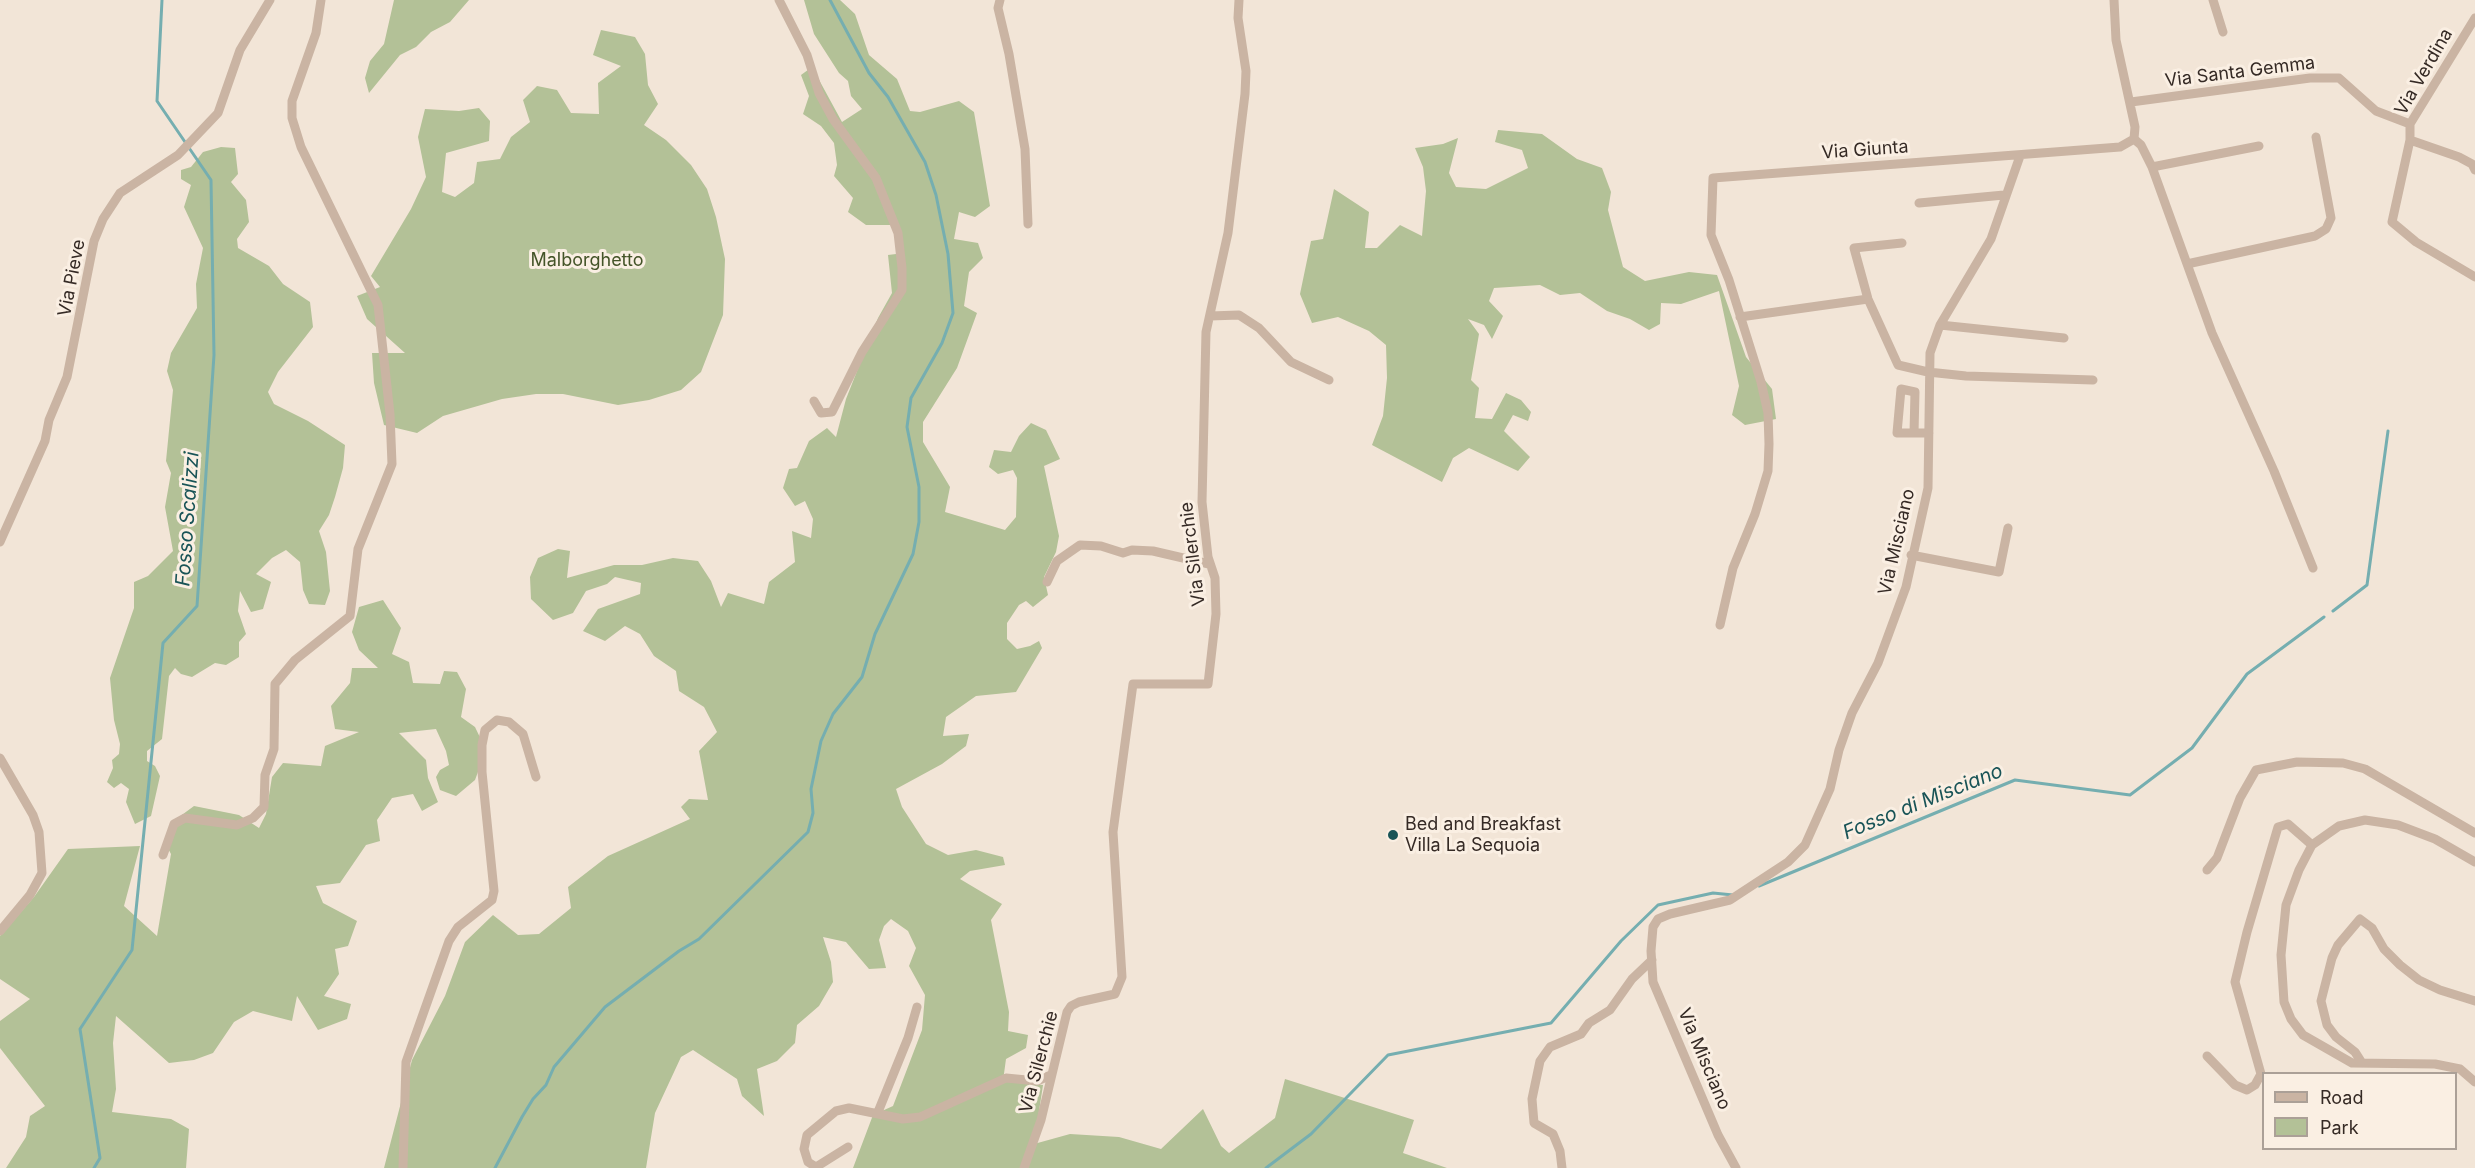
<!DOCTYPE html>
<style>
body{margin:0}
#map{position:relative;width:2475px;height:1168px;overflow:hidden;background:#f2e5d7;font-family:Inter,sans-serif}
canvas{display:block}
.legend{position:absolute;left:2262px;top:1072px;width:195px;height:78px;box-sizing:border-box;background:#faefe3;border:2px solid #aba097;margin:0;padding:8px 10px;list-style:none;font-size:18px;color:#352a25}
.legend li{display:flex;align-items:center;gap:12px;height:30px}
.legend b{width:30px;border:2px solid #aba097}
</style>
<div id="map">
<canvas width="2475" height="1168"></canvas>
<ul class="legend">
<li><b style="height:8px;background:#cab4a3"></b>Road</li>
<li><b style="height:16px;background:#b3c197"></b>Park</li>
</ul>
</div>
<script>
const ctx = document.querySelector('canvas').getContext('2d');
ctx.lineJoin = 'round';
function fill(path, color) { ctx.fillStyle = color; ctx.fill(path, 'evenodd'); }
const shape = rows => new Path2D(rows.map(r => 'M' + r).join(''));
function strokePath(path, color, width, dash) { ctx.strokeStyle = color; ctx.lineWidth = width; ctx.lineCap = dash ? 'butt' : 'round'; ctx.setLineDash(dash || []); ctx.stroke(path); }
function write(font, color, halo, rows, align = 'center') {
  ctx.font = font + ' Inter,sans-serif'; ctx.lineWidth = 6; ctx.setLineDash([]); ctx.textBaseline = 'middle'; ctx.strokeStyle = halo; ctx.fillStyle = color; for (const [text, x, y, turn = 0] of rows) {
    ctx.save(); ctx.translate(x, y); ctx.rotate((+turn || 0) * Math.PI / 180); ctx.textAlign = isNaN(turn) ? turn : align; if (halo) ctx.strokeText(text, 0, 0); ctx.fillText(text, 0, 0); ctx.restore();
  }
}
fill(shape([
 [394,0,469,0,450,22,431,32,416,47,400,55,369,93,365,78,370,61,384,44],
 [804,0,840,0,855,14,869,55,897,79,910,111,920,112,959,101,974,112,990,206,975,217,959,212,954,239,978,243,983,258,969,272,964,306,977,313,957,368,923,422,923,442,950,487,945,512,1005,530,1016,517,1017,478,1013,470,998,474,989,467,994,450,1011,452,1019,436,1031,423,1046,430,1060,459,1044,466,1059,536,1056,552,1044,577,1048,595,1033,607,1026,601,1019,605,1007,623,1007,639,1017,649,1030,646,1039,641,1042,648,1016,692,976,696,946,717,943,736,969,734,966,746,942,764,896,789,902,807,926,844,948,855,976,850,1003,857,1005,865,970,871,960,879,1002,904,991,920,1009,1012,1008,1031,1028,1035,1026,1048,1006,1059,1003,1081,1043,1085,1034,1144,1070,1134,1119,1137,1161,1149,1203,1109,1221,1146,1229,1153,1275,1118,1285,1079,1414,1120,1403,1153,1447,1168,853,1168,873,1115,893,1106,922,1030,925,995,909,966,916,948,908,931,891,919,884,926,879,940,886,968,869,969,846,942,823,937,831,962,833,982,819,1006,797,1025,795,1043,777,1061,757,1069,764,1116,742,1096,737,1079,693,1050,681,1057,655,1113,646,1168,384,1168,412,1060,445,996,465,942,493,915,518,935,539,934,571,908,568,887,608,856,690,819,681,807,689,799,708,800,699,751,717,732,704,707,679,691,676,671,654,656,640,634,625,626,605,641,583,631,598,609,640,594,641,583,615,577,607,584,586,591,573,613,553,620,531,599,530,577,538,558,558,549,570,551,567,578,614,565,642,565,673,558,698,561,711,581,721,607,728,593,764,604,769,582,795,562,792,531,811,538,813,519,805,501,795,506,783,488,789,469,797,468,809,441,827,428,836,437,846,399,878,318,892,293,888,255,904,253,897,225,866,225,848,212,853,198,834,176,837,165,834,143,821,126,803,114,809,96,801,75,812,67,842,122,862,109,851,96,848,81,839,73,814,34],
 [601,30,635,37,645,54,648,85,658,104,644,125,666,140,691,165,707,189,716,217,725,259,723,315,701,372,681,390,649,400,618,405,563,394,536,394,502,399,443,416,417,433,384,425,374,383,372,353,405,353,367,319,357,296,380,287,371,276,411,209,426,177,418,137,425,109,459,111,479,108,490,121,489,141,446,153,442,192,455,197,474,183,477,162,500,159,511,137,530,122,523,100,537,86,557,90,571,113,599,114,598,83,621,66,593,55],
 [1498,130,1542,134,1577,159,1602,168,1611,192,1608,210,1623,267,1645,281,1689,272,1717,275,1746,357,1772,389,1776,419,1745,425,1732,415,1739,386,1719,291,1681,304,1661,303,1660,324,1649,330,1630,319,1607,311,1580,293,1560,295,1540,285,1494,288,1489,301,1503,316,1492,339,1484,325,1468,319,1479,334,1471,380,1479,388,1475,418,1492,419,1506,393,1521,400,1531,412,1528,421,1513,415,1504,431,1530,457,1518,471,1469,448,1453,458,1442,482,1372,445,1383,416,1387,378,1386,345,1369,331,1338,317,1312,323,1300,294,1311,241,1323,239,1334,189,1369,212,1365,248,1377,248,1400,225,1422,236,1426,191,1423,167,1415,148,1443,144,1458,138,1449,173,1456,187,1486,189,1528,168,1522,150,1495,142],
 [221,147,235,148,238,174,231,182,246,200,249,222,237,239,238,248,269,266,283,284,310,302,313,327,278,372,268,392,274,404,308,421,345,445,343,468,335,497,329,515,319,531,326,552,330,591,325,605,309,604,303,590,300,562,286,550,272,558,256,574,271,582,263,609,251,612,240,591,238,611,246,634,239,642,239,657,226,665,215,663,192,677,181,674,175,668,169,676,162,739,147,751,147,761,155,766,160,776,151,816,135,824,126,802,129,789,121,783,114,788,107,782,113,768,112,760,119,754,120,744,114,720,110,678,134,608,134,582,148,576,173,551,165,507,171,473,166,461,173,390,167,371,171,353,197,308,196,284,203,248,184,207,191,185,181,179,181,170,191,167,203,152],
 [383,600,401,628,392,654,409,662,413,683,440,684,444,671,457,672,466,689,461,717,475,727,486,750,475,780,456,796,440,790,436,777,440,770,449,765,446,751,436,729,399,733,426,760,428,778,438,802,422,811,413,794,392,798,377,820,380,841,366,845,340,883,316,886,323,903,357,921,348,946,335,949,339,974,324,996,351,1004,347,1019,318,1030,297,996,292,1021,253,1011,234,1022,213,1053,194,1060,169,1063,116,1016,113,1043,116,1089,112,1112,171,1119,189,1129,186,1168,6,1168,26,1137,30,1116,45,1106,0,1048,0,1021,30,999,0,979,0,936,34,897,68,849,140,846,124,906,157,936,171,854,164,841,175,820,194,806,239,815,259,828,266,814,272,777,283,763,321,766,325,746,359,732,335,729,331,706,350,683,352,668,378,668,359,650,352,632,359,607]
]), '#b3c197');
strokePath(shape([
 [2333,611,2367,585,2388,431],
 [1759,886,2015,780,2130,795,2192,748,2247,674,2324,617],
 [94,1168,100,1158,80,1029,132,950,163,643,197,606,214,355,211,180,157,101,162,0],
 [495,1168,522,1117,533,1099,546,1085,554,1067,605,1007,679,951,699,939,808,832,813,813,811,789,821,741,833,714,862,677,875,634,913,554,919,522,919,487,907,427,911,398,942,343,953,313,948,254,936,195,925,162,888,97,869,73,830,0],
 [1266,1168,1311,1134,1388,1055,1551,1023,1621,941,1658,905,1713,893,1733,895]
]), '#75aeb0', 3);
strokePath(shape([
 [779,0,807,55,819,93,833,119,876,178,898,233,902,268,902,290,862,352,832,412,821,413,814,401],
 [1000,0,998,8,1009,54,1025,149,1028,224],
 [2114,0,2116,40,2135,127,2134,139,2141,145,2152,167,2212,333,2274,471,2313,568],
 [2213,0,2223,32],
 [2475,18,2410,124,2410,140,2392,222,2416,242,2475,277],
 [2131,102,2310,78,2339,78,2376,111,2410,124],
 [2410,140,2459,157,2472,164,2475,170],
 [2152,167,2259,146],
 [1919,203,2004,195],
 [1902,243,1854,248,1868,299,1898,365,1928,372,1966,376,2093,380],
 [2187,264,2315,236,2326,229,2331,218,2316,137],
 [1210,316,1239,315,1259,328,1291,362,1329,380],
 [1740,317,1868,299],
 [1940,325,2064,338],
 [1914,433,1915,392,1901,389,1897,433,1929,433],
 [0,542,45,441,49,420,67,377,94,241,103,219,120,193,178,155,218,113,240,50,270,0],
 [1911,555,1999,572,2008,528],
 [1047,582,1057,561,1080,545,1101,546,1123,553,1132,550,1153,551,1209,564],
 [1720,625,1733,568,1755,514,1768,471,1769,444,1768,413,1761,382,1729,280,1711,235,1713,178,2120,147,2134,139],
 [0,758,33,815,39,832,42,873,30,895,0,931],
 [163,855,174,824,185,818,237,825,253,818,264,807,265,775,274,749,275,684,295,660,350,616,358,549,392,464,390,414,378,305,301,147,292,118,292,101,316,33,321,0],
 [2475,862,2435,839,2398,825,2365,820,2339,826,2312,845,2299,870,2286,905,2281,955,2284,1002,2291,1019,2303,1035,2352,1063,2435,1064,2460,1069,2475,1082],
 [2207,870,2217,858,2240,798,2256,770,2297,762,2343,763,2365,769,2475,833],
 [2207,1056,2235,1085,2247,1090,2255,1085,2261,1074,2235,982,2247,932,2278,827,2288,824,2312,845],
 [2362,1063,2355,1052,2336,1037,2327,1025,2321,1001,2332,958,2338,945,2360,919,2372,928,2384,949,2400,965,2419,980,2440,990,2475,1001],
 [878,1112,908,1038,917,1007],
 [848,1147,816,1167,808,1162,804,1149,807,1135,836,1111,849,1108,903,1119,920,1117,1006,1078,1037,1081,1051,1075],
 [403,1168,406,1062,449,941,458,927,492,900,494,891,482,772,482,745,485,730,497,720,509,722,523,734,536,777],
 [1024,1168,1041,1120,1067,1012,1071,1006,1079,1002,1115,994,1122,977,1113,832,1133,684,1208,684,1216,614,1215,578,1208,557,1202,502,1206,332,1228,233,1245,94,1246,71,1238,18,1239,0],
 [1562,1168,1560,1151,1553,1134,1534,1123,1532,1099,1540,1061,1550,1047,1581,1034,1589,1023,1610,1010,1632,979,1652,960],
 [1736,1168,1718,1135,1653,982,1651,951,1653,927,1658,919,1670,914,1730,900,1788,862,1805,845,1830,789,1839,750,1852,713,1878,663,1906,587,1928,488,1930,353,1940,325,1991,239,2020,156]
]), '#cab4a3', 9);
for (const [x, y, r, color] of [
 [1393,835,6,"#195457"]
]) { const dot = new Path2D(); dot.arc(x, y, r, 0, 2 * Math.PI); ctx.fillStyle = color; ctx.fill(dot); strokePath(dot, '#faefe3', 2); }
write('18px', '#352a25', '#faefe3', [
 ["Via Santa Gemma",2240,72,-7],
 ["Via Verdina",2424,72,-60],
 ["Via Giunta",1865,150,-4],
 ["Via Pieve",72,278,-79],
 ["Via Misciano",1897,542,-77],
 ["Via Silerchie",1193,554,-97],
 ["Via Misciano",1704,1059,67],
 ["Via Silerchie",1039,1062,-75]
]);
write('18px', '#445428', '#faefe3', [
 ["Malborghetto",587,261]
]);
write('18px', '#352a25', '#faefe3', [
 ["Bed and Breakfast",1405,825],
 ["Villa La Sequoia",1405,846]
], 'left');
write('italic 20px', '#195457', '#faefe3', [
 ["Fosso Scalizzi",188,519,-86],
 ["Fosso di Misciano",1923,802,-22]
]);
</script>
